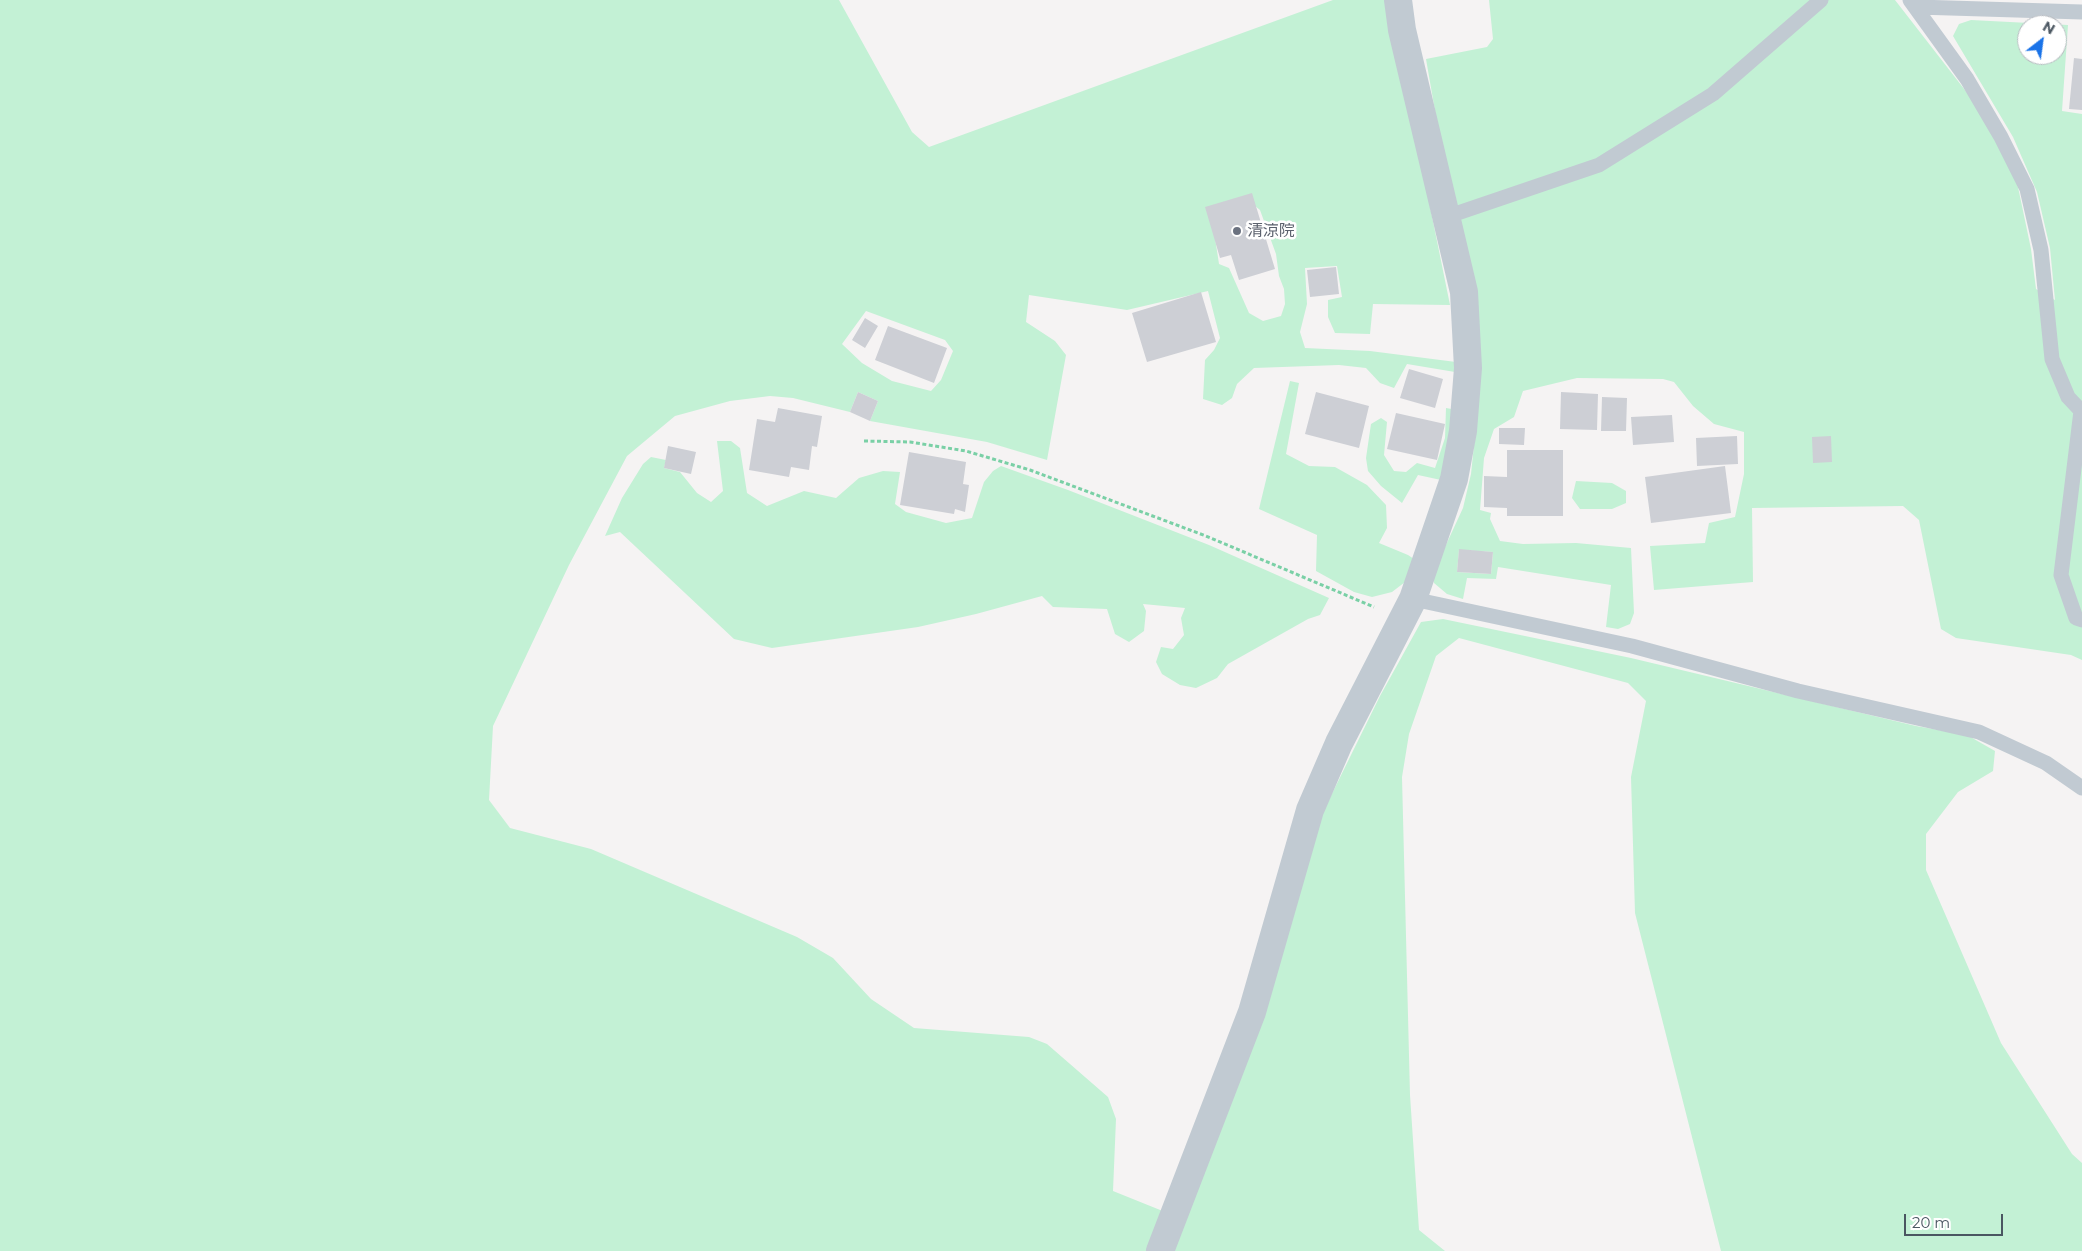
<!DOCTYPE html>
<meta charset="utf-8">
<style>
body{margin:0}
#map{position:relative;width:2082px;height:1251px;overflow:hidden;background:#f5f3f3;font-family:Montserrat,sans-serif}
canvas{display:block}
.north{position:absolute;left:2017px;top:15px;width:50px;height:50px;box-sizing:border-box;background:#fff;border:1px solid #b7bbc0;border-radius:50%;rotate:30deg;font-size:14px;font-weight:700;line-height:20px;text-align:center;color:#4a5661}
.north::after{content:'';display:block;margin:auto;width:18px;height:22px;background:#1a73e8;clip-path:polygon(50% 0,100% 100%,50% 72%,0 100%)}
.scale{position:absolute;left:1904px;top:1214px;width:99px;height:22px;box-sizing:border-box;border:2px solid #4a5661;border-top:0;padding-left:6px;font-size:15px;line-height:18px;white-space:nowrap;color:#4a5661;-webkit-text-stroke:4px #fff;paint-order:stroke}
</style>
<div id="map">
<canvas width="2082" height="1251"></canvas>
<div class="north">N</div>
<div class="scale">20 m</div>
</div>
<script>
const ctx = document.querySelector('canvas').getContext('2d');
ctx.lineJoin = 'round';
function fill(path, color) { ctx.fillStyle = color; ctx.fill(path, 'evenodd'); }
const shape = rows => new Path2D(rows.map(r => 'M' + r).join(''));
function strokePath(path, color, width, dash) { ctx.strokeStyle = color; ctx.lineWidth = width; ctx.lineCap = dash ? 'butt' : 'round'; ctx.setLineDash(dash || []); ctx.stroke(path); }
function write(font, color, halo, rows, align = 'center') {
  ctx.font = font + ' Montserrat,"Noto Sans JP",sans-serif'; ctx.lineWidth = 5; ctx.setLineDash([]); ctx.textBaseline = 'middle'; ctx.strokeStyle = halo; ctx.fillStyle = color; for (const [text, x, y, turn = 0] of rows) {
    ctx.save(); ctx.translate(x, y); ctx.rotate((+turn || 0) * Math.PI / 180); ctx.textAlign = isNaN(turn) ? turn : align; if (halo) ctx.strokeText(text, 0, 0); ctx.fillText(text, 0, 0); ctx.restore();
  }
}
fill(shape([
 [0,0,839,0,912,132,929,147,1333,0,1388,0,1450,305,1373,304,1370,334,1335,333,1328,317,1328,300,1342,297,1337,266,1305,268,1307,304,1300,332,1305,348,1370,351,1456,362,1455,372,1407,364,1394,388,1380,383,1366,368,1339,365,1254,368,1237,384,1232,398,1222,405,1203,399,1205,360,1214,350,1220,338,1208,291,1127,310,1029,295,1026,322,1055,341,1066,355,1047,460,987,442,870,421,878,401,858,392,850,412,793,398,770,396,730,401,675,416,627,456,569,565,493,726,489,800,510,828,591,849,797,937,833,958,871,999,914,1028,1029,1037,1047,1044,1108,1097,1116,1119,1113,1191,1185,1220,1321,816,1380,696,1421,622,1443,619,1631,658,1916,726,1967,735,1995,751,1993,771,1958,792,1926,834,1926,870,2001,1043,2072,1154,2082,1163,2082,1251,1721,1251,1635,913,1631,777,1646,701,1628,683,1459,638,1436,656,1409,734,1402,777,1410,1095,1419,1230,1445,1251,0,1251],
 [1249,201,1260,210,1276,254,1279,276,1284,289,1285,304,1281,316,1263,321,1249,313,1229,268,1219,264,1211,212],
 [866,311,945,340,953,351,941,380,931,391,892,381,862,363,842,344],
 [1489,0,1895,0,1968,94,1998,140,2018,187,2031,249,2036,289,2055,300,2050,248,2037,192,2013,137,1953,36,1959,24,1971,20,2068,25,2062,111,2082,114,2082,660,2071,655,1956,638,1941,629,1919,520,1903,506,1752,508,1753,582,1654,590,1650,546,1705,543,1709,523,1735,517,1744,474,1744,432,1714,424,1693,406,1674,382,1663,379,1577,378,1523,391,1514,417,1494,429,1484,458,1480,510,1491,513,1490,519,1500,541,1523,544,1576,543,1631,548,1634,613,1630,624,1618,629,1606,627,1611,585,1498,567,1496,579,1467,578,1463,599,1447,594,1434,583,1433,573,1463,508,1471,474,1476,426,1471,318,1426,59,1487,47,1493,39],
 [2027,25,2057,25,2057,55,2027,55],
 [1459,550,1493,552,1491,574,1457,572],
 [1290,381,1299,383,1286,454,1309,466,1335,467,1367,485,1386,505,1387,528,1379,543,1408,555,1417,561,1409,579,1392,592,1372,597,1354,592,1316,571,1317,535,1259,509],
 [1446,408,1457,410,1441,480,1418,475,1402,503,1381,486,1368,471,1366,458,1371,424,1381,418,1387,422,1384,455,1394,471,1406,472,1417,463,1435,468,1445,438],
 [717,441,731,441,740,448,747,493,767,506,804,491,836,498,859,478,883,471,900,472,895,504,906,512,946,523,972,518,984,482,993,471,1001,466,1068,490,1209,545,1329,598,1320,615,1308,619,1228,664,1217,678,1196,688,1180,685,1162,674,1156,662,1161,647,1173,649,1184,635,1181,618,1185,608,1143,604,1146,611,1144,631,1129,642,1115,634,1107,609,1053,607,1042,596,976,614,918,627,772,648,734,639,620,532,605,536,622,498,643,464,651,457,666,460,664,468,680,472,697,493,711,502,723,491],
 [1576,481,1612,483,1626,491,1626,503,1612,509,1580,509,1572,498]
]), '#c3f1d5');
fill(shape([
 [2074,58,2082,59,2082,110,2069,109],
 [1252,193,1275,269,1239,280,1231,255,1220,258,1205,207],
 [1336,267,1339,294,1310,297,1307,270],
 [1201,292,1216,342,1147,362,1132,313],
 [865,318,878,326,865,348,852,340],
 [888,326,947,348,934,383,875,360],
 [1409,369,1443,379,1435,408,1400,398],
 [858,392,878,401,870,421,850,412],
 [1316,392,1369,406,1359,448,1305,434],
 [1561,392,1598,394,1597,430,1560,429],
 [1602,397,1627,398,1626,431,1601,431],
 [778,408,822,416,817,447,812,446,809,470,791,467,789,477,749,470,757,419,775,422],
 [1396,413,1445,424,1437,460,1387,449],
 [1672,415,1674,442,1633,445,1631,417],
 [1499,428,1525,428,1524,445,1499,444],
 [1737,436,1738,464,1697,466,1696,438],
 [1831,436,1832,462,1813,463,1812,437],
 [668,446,696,452,691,474,664,468],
 [1507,450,1563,450,1563,516,1507,516,1507,508,1484,507,1484,476,1507,477],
 [909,452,966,462,963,484,969,485,965,512,955,509,954,514,900,505],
 [1725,466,1731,513,1651,523,1645,477],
 [1459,549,1493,552,1491,574,1457,572]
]), '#cdcfd5');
strokePath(shape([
 [864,441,910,442,966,451,1030,470,1206,536,1374,607]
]), '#7ad0a6', 3, [4, 2.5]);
strokePath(shape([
 [1910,0,1967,79,2001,137,2027,189,2041,250,2052,359,2068,397,2082,412],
 [1917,7,2082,12],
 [1446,217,1599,165,1713,94,1821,0],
 [2081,411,2061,575,2076,618,2082,620],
 [1413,599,1632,646,1798,691,1979,732,2046,763,2082,788]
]), '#c1cad2', 15);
strokePath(shape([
 [1160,1251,1252,1012,1310,810,1339,743,1413,599,1454,479,1463,431,1468,368,1464,292,1402,30,1398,0]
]), '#c1cad2', 28);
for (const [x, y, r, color] of [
 [1237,231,5,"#6b7280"]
]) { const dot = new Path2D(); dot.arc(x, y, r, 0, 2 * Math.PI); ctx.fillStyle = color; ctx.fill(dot); strokePath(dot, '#fff', 2); }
write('16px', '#5b616d', '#fff', [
 ["清涼院",1247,231]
], 'left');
</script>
